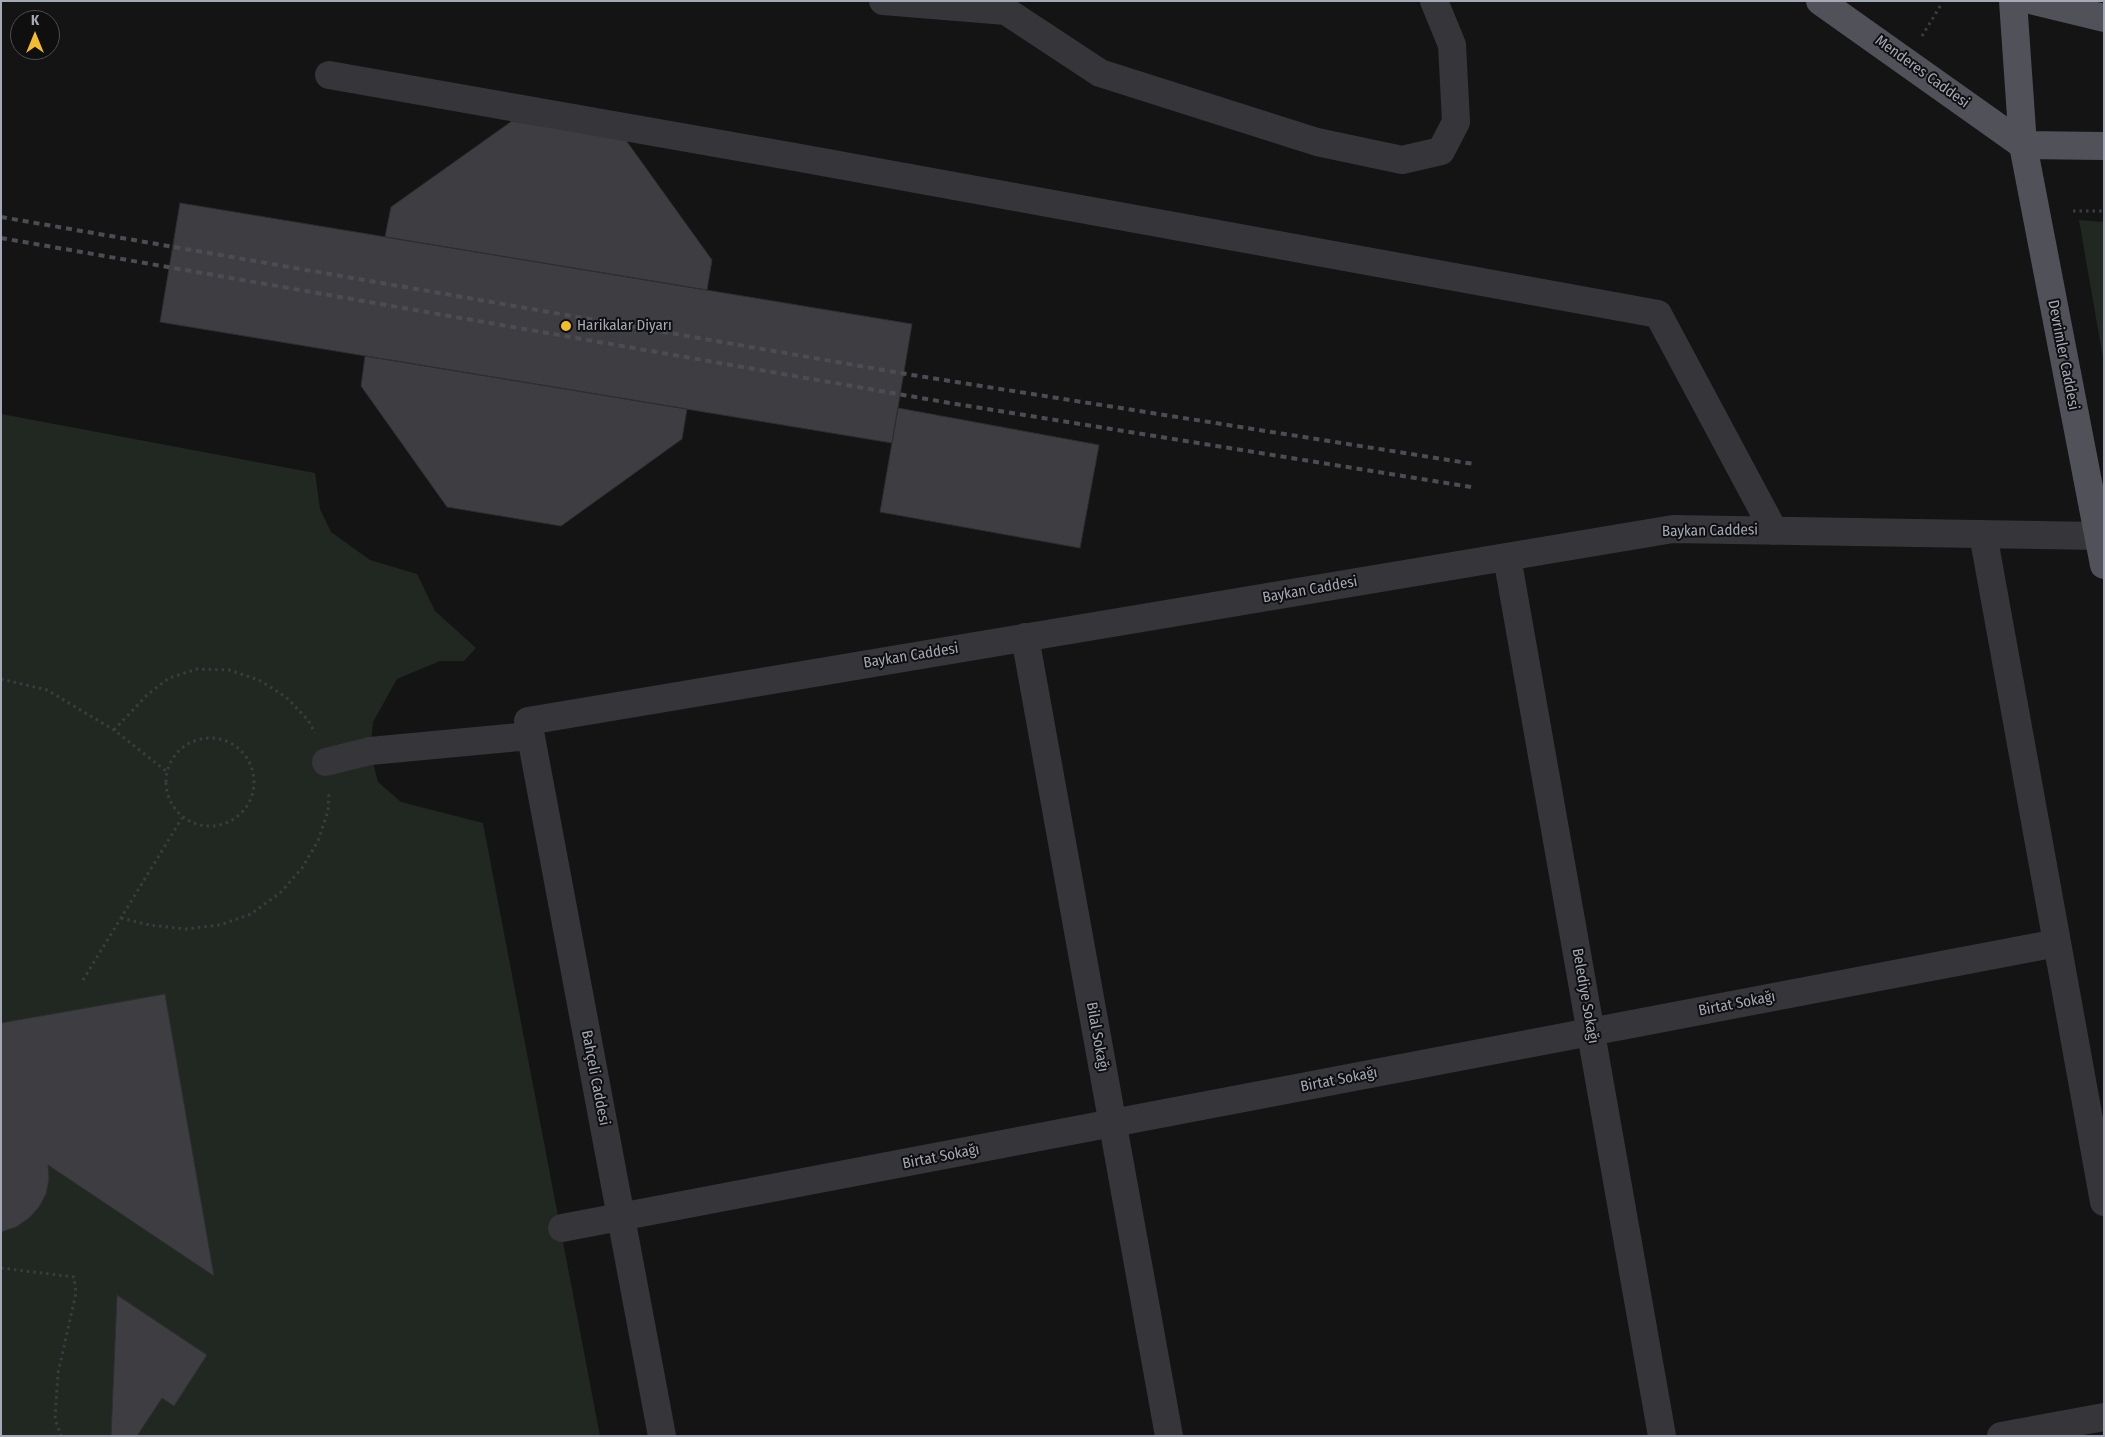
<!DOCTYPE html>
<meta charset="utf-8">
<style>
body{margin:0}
#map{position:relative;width:2105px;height:1437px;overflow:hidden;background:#141415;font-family:"Fira Sans Condensed",sans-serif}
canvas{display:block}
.frame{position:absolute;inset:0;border:2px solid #a5a9b6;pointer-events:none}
.north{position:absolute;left:10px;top:10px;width:50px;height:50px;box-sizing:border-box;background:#0f0f10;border:1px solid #4b4d52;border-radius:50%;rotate:0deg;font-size:14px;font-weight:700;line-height:20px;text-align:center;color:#a5a9b6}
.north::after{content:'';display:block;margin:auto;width:18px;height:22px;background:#f1bc30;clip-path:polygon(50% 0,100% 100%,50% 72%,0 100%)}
</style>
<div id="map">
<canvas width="2105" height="1437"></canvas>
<div class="frame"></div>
<div class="north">K</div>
</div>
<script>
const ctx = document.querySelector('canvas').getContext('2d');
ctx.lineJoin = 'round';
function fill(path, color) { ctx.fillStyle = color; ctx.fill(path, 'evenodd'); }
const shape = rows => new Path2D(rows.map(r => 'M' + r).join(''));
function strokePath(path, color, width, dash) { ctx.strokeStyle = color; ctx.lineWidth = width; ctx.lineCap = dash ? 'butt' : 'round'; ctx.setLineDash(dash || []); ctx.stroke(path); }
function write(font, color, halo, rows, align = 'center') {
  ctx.font = font + ' "Fira Sans Condensed",sans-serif'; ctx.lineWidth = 4; ctx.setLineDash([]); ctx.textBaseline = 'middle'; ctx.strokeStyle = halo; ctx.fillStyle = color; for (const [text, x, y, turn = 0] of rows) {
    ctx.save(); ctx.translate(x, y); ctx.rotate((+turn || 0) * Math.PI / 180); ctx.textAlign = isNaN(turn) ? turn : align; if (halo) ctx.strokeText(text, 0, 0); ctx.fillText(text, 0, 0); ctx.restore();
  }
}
fill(shape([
 [2079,220,2104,222,2104,364],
 [1,414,315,473,320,509,331,532,370,560,417,574,435,611,476,648,464,661,440,661,397,679,373,722,370,751,378,782,401,802,483,823,600,1436,1,1436]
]), '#202821');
const building = shape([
 [512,121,625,139,712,260,707,290,385,237,391,207,512,121],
 [180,203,912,324,892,443,160,322,180,203],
 [365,356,687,409,682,439,561,526,447,507,361,386,365,356],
 [898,408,1099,445,1080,548,880,512,898,408],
 [165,994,214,1276,48,1165,49,1179,46,1194,39,1207,29,1218,16,1227,1,1232,1,1023,165,994],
 [117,1295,207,1355,174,1406,162,1398,137,1436,111,1436,117,1295]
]);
fill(building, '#3e3e42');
strokePath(building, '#2e2e31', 1);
strokePath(shape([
 [1922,36,1942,3],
 [2073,211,2104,211],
 [1,679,47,690,114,730,166,771],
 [114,730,147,695,169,678,197,669,229,670,259,680,286,697,308,720,315,733],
 '166 782a44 44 0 1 1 88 0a44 44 0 1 1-88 0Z',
 [121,918,149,925,186,929,220,925,251,914,281,892,302,868,318,841,328,811,329,792],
 [83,980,182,818],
 [1,1268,74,1277,76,1293,58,1373,55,1419,61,1436]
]), '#3b3c41', 3, [2.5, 4]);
strokePath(shape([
 [883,1,1006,11,1100,73,1317,142,1402,160,1441,151,1456,122,1452,45,1434,1],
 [329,75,795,157,1658,314,1774,531],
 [1983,534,2104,1202],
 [1507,557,1662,1436],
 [1025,637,1169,1436],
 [326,762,370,751,530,736],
 [562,1228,2057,943],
 [662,1436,528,721,1673,529,2099,536],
 [2001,1436,2104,1417]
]), '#35353a', 28);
strokePath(shape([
 [1820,1,2023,145],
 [2013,1,2023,145,2104,565],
 [2034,1,2104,18],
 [2023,145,2104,146]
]), '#515259', 28);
strokePath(shape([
 [1,217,912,375,1474,464],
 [1,238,944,402,1471,487]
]), '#4c4d53', 4, [6, 5]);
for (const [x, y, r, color] of [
 [566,326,6,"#f1bc30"]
]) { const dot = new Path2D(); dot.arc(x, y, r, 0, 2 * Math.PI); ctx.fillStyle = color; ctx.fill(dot); strokePath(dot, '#0f0f10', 2); }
write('15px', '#a5a9b6', '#0f0f10', [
 ["Menderes Caddesi",1922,72,36],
 ["Devrimler Caddesi",2063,355,79],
 ["Baykan Caddesi",1710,531,-1],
 ["Baykan Caddesi",1310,590,-10],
 ["Baykan Caddesi",911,656,-9],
 ["Belediye Sokağı",1585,996,80],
 ["Birtat Sokağı",1737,1004,-11],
 ["Bilal Sokağı",1097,1037,80],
 ["Bahçeli Caddesi",595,1078,79],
 ["Birtat Sokağı",1339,1080,-11],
 ["Birtat Sokağı",941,1157,-11]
]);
write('15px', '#a5a9b6', '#0f0f10', [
 ["Harikalar Diyarı",577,326]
], 'left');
</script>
